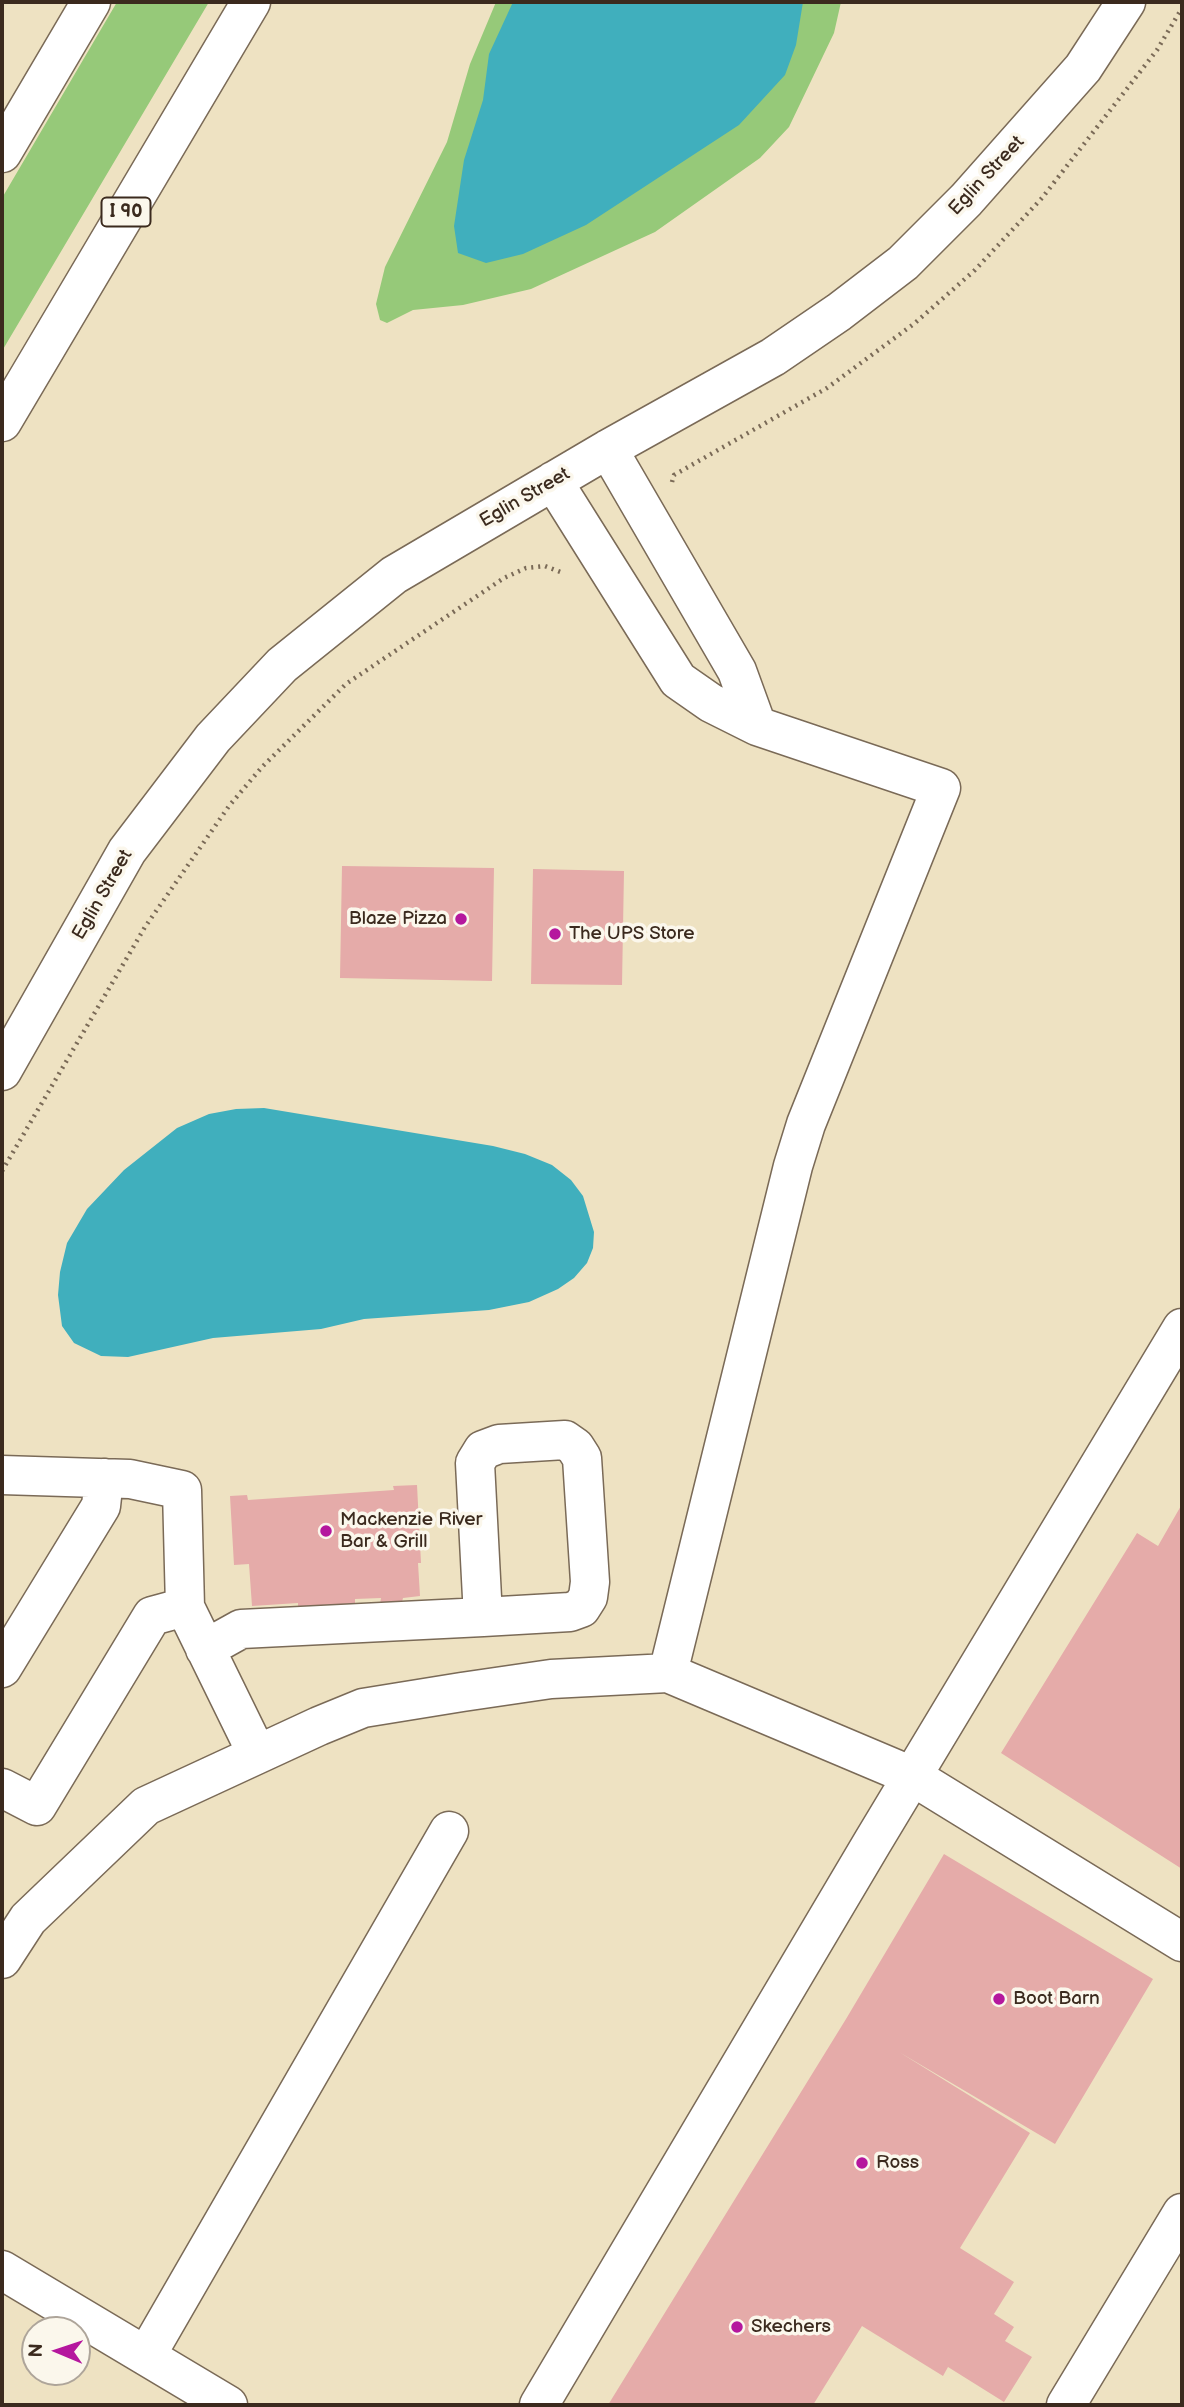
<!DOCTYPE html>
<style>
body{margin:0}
#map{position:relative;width:1184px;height:2407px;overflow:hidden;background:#eee2c2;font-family:"Balsamiq Sans",sans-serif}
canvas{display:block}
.frame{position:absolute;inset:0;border:4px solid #3b2a1e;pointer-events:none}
.north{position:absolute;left:21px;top:2316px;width:70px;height:70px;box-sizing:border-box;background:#fbf7ec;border:2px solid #aea59a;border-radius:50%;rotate:272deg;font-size:19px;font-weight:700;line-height:28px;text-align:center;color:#3b2a1e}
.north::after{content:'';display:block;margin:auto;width:24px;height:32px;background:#b5179e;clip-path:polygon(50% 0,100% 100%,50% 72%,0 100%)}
</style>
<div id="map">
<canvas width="1184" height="2407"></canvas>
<div class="frame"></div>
<div class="north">N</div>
</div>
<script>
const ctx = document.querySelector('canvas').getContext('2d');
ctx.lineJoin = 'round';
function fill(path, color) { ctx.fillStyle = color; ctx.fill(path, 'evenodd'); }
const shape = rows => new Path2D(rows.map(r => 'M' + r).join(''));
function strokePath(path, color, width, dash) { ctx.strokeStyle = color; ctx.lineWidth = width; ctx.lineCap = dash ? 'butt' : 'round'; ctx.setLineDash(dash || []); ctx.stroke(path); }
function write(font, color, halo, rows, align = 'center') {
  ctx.font = font + ' "Balsamiq Sans",sans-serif'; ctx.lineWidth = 7; ctx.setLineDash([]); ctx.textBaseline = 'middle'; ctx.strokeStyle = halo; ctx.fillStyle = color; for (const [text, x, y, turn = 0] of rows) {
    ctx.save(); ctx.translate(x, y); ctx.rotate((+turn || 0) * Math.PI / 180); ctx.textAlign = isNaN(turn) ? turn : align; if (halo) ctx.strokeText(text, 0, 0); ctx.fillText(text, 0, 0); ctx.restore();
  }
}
fill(shape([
 [117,2,209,2,2,351,2,198],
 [496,2,841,2,834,33,789,127,760,158,655,232,531,289,463,305,413,310,387,323,380,320,376,304,385,267,447,142,470,64]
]), '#96c979');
fill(shape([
 [513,2,803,2,796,45,785,75,739,125,586,225,523,254,486,263,458,253,454,226,464,160,483,100,489,54],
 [264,1108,493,1146,525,1154,552,1165,571,1180,583,1196,594,1232,593,1248,587,1263,574,1278,558,1289,529,1302,489,1310,364,1319,321,1329,213,1338,128,1357,101,1356,74,1343,62,1326,58,1295,60,1272,67,1243,87,1209,124,1170,177,1128,209,1114,236,1109]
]), '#40afbd');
fill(shape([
 [342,866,494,868,492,981,340,978],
 [533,869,624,871,622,985,531,984],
 [417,1485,421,1563,418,1563,420,1596,403,1598,402,1602,380,1604,381,1598,355,1599,355,1606,298,1610,298,1603,252,1606,249,1564,234,1565,230,1496,247,1495,248,1500,394,1490,393,1486],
 [1182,1504,1182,1869,1001,1753,1137,1533,1158,1546],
 [944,1854,1153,1979,1055,2144,899,2052,1030,2133,960,2248,1014,2282,994,2314,1014,2327,1005,2341,1032,2357,1004,2402,948,2367,943,2376,862,2326,813,2405,608,2405,846,2019]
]), '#e5aba9');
const minor = shape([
 [608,449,737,671,757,726],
 [553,481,678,680,711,703,757,726,941,788,806,1124,793,1166,668,1673],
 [2,1071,127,851,213,738,282,665,394,575,608,449,773,357,839,312,903,263,966,200,1083,68,1126,2],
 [2,1475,130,1479,182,1490,185,1607,257,1754],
 [205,1649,241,1629,483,1617,570,1612,581,1608,588,1597,590,1582,582,1458,575,1447,565,1440,499,1444,483,1450,475,1463,483,1617],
 [2,1668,101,1506,104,1478],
 [2,1788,37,1806,152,1616,185,1607],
 [2,1959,28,1919,146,1806,319,1726,363,1708,462,1692,551,1679,668,1673,912,1776,1182,1942],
 [2,2270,228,2405],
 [146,2356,449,1831],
 [539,2405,872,1843,1182,1328],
 [1066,2405,1182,2213]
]);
const highway = shape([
 [2,153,91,2],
 [2,422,251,2]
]);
strokePath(minor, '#7a6a57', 41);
strokePath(highway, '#7a6a57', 41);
strokePath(shape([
 [672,482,674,475,827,388,915,323,975,270,1042,198,1157,50,1182,8],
 [2,1171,145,927,229,806,262,767,346,684,504,578,526,568,545,566,563,573]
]), '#7a6a57', 4.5, [2, 5]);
strokePath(minor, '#fff', 38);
strokePath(highway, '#fff', 38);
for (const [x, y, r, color] of [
 [461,919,7,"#b5179e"],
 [555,934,7,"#b5179e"],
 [326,1531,7,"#b5179e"],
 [999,1999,7,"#b5179e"],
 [862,2163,7,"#b5179e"],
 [737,2327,7,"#b5179e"]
]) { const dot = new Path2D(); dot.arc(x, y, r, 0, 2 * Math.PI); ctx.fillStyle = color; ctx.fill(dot); strokePath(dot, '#fbf7ec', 2.5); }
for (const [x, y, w] of [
 [126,212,49]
]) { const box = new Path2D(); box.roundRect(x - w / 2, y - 14.5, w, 29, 5); ctx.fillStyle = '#fbf7ec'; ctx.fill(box); strokePath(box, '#3b2a1e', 2); }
write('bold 18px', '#3b2a1e', null, [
 ["I 90",126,212]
]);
write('19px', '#3b2a1e', '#fbf7ec', [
 ["Eglin Street",987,176,-47],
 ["Eglin Street",525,498,-30],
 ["Eglin Street",103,895,-60]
]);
write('19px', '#3b2a1e', '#fbf7ec', [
 ["Blaze Pizza",447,919,"right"],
 ["The UPS Store",569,934],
 ["Mackenzie River",340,1520],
 ["Bar & Grill",340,1542],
 ["Boot Barn",1013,1999],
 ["Ross",876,2163],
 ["Skechers",751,2327]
], 'left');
</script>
